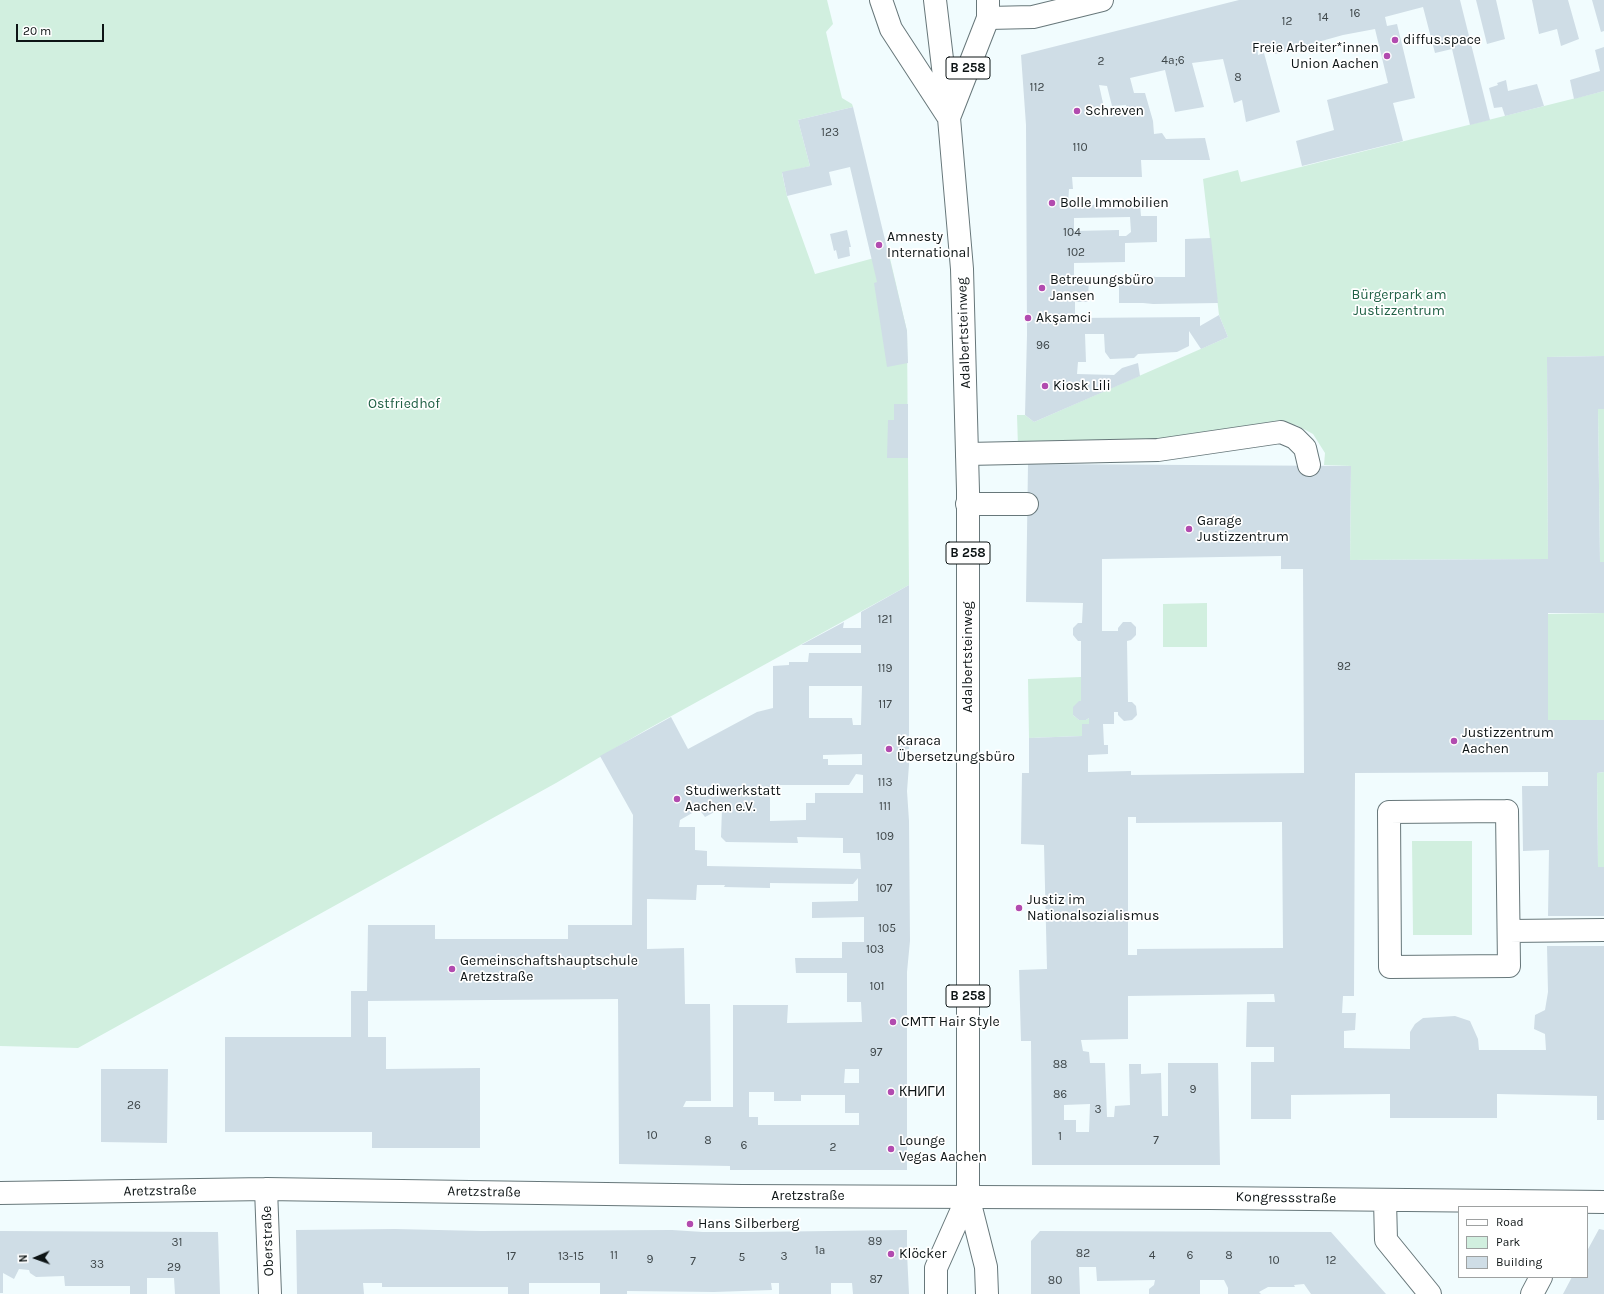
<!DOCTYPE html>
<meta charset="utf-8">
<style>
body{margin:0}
#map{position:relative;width:1604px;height:1294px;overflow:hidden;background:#f1fcfe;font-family:Karla,sans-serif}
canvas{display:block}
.legend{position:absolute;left:1458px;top:1206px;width:130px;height:72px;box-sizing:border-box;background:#fff;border:1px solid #9ea1a1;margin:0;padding:5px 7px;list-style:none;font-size:12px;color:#0d1415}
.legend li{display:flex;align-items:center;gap:8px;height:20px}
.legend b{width:20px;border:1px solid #9ea1a1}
.north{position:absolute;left:16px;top:1238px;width:40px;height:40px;-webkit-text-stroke:3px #fff;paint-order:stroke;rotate:268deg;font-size:11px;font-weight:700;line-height:16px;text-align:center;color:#0d1415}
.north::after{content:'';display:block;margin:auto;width:14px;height:18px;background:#0d1415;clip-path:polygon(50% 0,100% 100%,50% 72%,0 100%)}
.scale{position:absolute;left:16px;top:24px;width:88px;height:18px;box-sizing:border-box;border:2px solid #0d1415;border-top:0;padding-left:5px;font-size:12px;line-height:14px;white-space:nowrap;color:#0d1415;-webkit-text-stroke:3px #fff;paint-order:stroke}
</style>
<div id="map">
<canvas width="1604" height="1294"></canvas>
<ul class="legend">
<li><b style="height:5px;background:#fff"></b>Road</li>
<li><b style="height:11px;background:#d1efdf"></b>Park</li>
<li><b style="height:11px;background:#cfdde6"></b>Building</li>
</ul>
<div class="north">N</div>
<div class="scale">20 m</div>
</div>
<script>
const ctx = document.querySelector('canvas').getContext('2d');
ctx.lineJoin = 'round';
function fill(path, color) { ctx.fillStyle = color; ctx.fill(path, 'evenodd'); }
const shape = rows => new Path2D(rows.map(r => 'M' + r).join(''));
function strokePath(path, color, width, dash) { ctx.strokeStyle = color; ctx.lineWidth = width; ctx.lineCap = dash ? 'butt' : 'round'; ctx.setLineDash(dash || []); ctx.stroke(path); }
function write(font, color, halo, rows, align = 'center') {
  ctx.font = font + ' Karla,sans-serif'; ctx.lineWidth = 3.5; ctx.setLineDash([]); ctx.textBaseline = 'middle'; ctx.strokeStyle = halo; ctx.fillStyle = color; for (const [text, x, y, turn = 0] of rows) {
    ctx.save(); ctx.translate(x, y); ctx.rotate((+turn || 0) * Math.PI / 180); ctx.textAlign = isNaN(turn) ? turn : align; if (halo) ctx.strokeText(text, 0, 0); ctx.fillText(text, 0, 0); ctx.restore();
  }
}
fill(shape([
 [0,0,827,0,833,24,826,32,834,66,842,98,852,104,853,107,798,120,810,166,782,173,787,196,815,274,889,254,907,331,909,585,646,730,556,783,78,1048,0,1046],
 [1604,91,1604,356,1547,357,1548,559,1350,560,1351,466,1324,465,1325,453,1313,434,1296,425,1278,424,1177,440,1018,447,1017,415,1025,415,1034,422,1228,337,1219,315,1203,179,1238,170,1241,182],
 [1598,409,1604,409,1604,562,1600,562],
 [1207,603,1207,647,1163,647,1163,604],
 [1604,613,1604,720,1548,720,1548,614],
 [1081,677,1081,701,1073,715,1079,720,1086,720,1089,718,1089,724,1082,736,1029,738,1028,679],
 [1604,772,1604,867,1598,867,1597,773],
 [1412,841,1472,841,1472,935,1413,935]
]), '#d1efdf');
fill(shape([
 [1239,0,1460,0,1490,120,1470,125,1452,49,1435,53,1423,7,1385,17,1387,26,1397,24,1415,98,1393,103,1403,141,1302,166,1296,141,1334,130,1327,100,1388,83,1375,29,1343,35,1275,54,1272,44,1257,46,1258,55,1264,53,1280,112,1246,122,1242,100,1234,103,1223,59,1192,63,1204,107,1175,112,1165,70,1130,78,1134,93,1145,93,1153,121,1154,134,1162,133,1166,139,1205,138,1210,160,1141,160,1142,177,1072,177,1073,189,1069,189,1068,205,1140,204,1141,216,1157,216,1157,242,1125,243,1125,262,1074,263,1074,277,1089,277,1088,302,1075,302,1075,318,1200,317,1200,326,1219,315,1228,337,1201,349,1189,331,1189,346,1177,352,1138,354,1134,358,1110,359,1105,352,1104,334,1085,334,1086,362,1078,362,1077,374,1114,375,1122,368,1138,363,1140,376,1034,422,1025,415,1027,335,1026,125,1021,55],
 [1099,85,1107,86,1112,106,1126,105,1128,112,1105,112],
 [1130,217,1131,232,1126,236,1119,236,1119,230,1074,231,1074,218],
 [1476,0,1496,0,1505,39,1487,44],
 [1532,0,1568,0,1579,39,1561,46,1557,29,1539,34],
 [1592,0,1604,0,1604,31,1601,32],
 [1604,47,1604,91,1574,99,1570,80,1600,71,1595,50],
 [1506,80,1508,91,1537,84,1544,106,1505,116,1502,107,1494,108,1489,88,1498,85,1497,83],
 [853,107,907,331,908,363,887,367,874,283,877,282,850,167,829,172,832,185,787,196,782,172,810,166,798,120],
 [847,230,851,247,849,247,850,256,838,259,836,250,834,251,830,234],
 [1211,238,1218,303,1153,304,1143,303,1119,303,1119,276,1142,275,1156,277,1185,277,1185,239],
 [1604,356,1604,409,1598,409,1600,562,1604,562,1604,613,1548,613,1548,720,1604,720,1604,772,1597,773,1598,867,1604,867,1604,916,1548,916,1549,850,1523,851,1522,786,1548,786,1548,772,1355,773,1354,996,1343,996,1342,1013,1356,1013,1355,1030,1344,1031,1344,1048,1410,1049,1410,1032,1415,1024,1423,1018,1455,1016,1470,1021,1478,1039,1479,1050,1546,1050,1545,1034,1534,1029,1535,1015,1545,1010,1548,992,1547,946,1604,946,1604,1120,1597,1120,1597,1096,1497,1094,1497,1118,1390,1118,1390,1094,1291,1095,1291,1119,1251,1119,1251,1062,1274,1062,1274,1047,1246,1047,1247,1002,1275,1002,1274,994,1128,996,1128,1039,1081,1040,1083,1051,1089,1052,1090,1063,1105,1063,1107,1117,1114,1117,1115,1106,1130,1105,1129,1064,1141,1064,1141,1074,1161,1073,1162,1116,1168,1116,1168,1063,1218,1063,1220,1165,1032,1165,1031,1041,1021,1041,1019,970,1047,969,1044,845,1021,844,1022,773,1029,773,1029,738,1082,736,1082,724,1089,724,1089,718,1086,720,1079,720,1073,715,1073,707,1079,701,1081,701,1081,641,1078,641,1073,635,1073,628,1078,623,1082,623,1083,603,1026,602,1028,464,1351,466,1350,560,1548,559,1547,357],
 [1281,556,1281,569,1303,569,1304,773,1131,775,1131,771,1088,772,1088,755,1108,754,1108,745,1104,745,1103,724,1114,724,1114,712,1118,712,1118,715,1124,721,1132,720,1137,715,1136,706,1132,702,1128,702,1127,641,1131,640,1136,635,1136,627,1131,622,1123,622,1118,628,1118,631,1102,631,1102,559],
 [1128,817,1136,817,1136,823,1282,822,1283,948,1137,949,1137,955,1128,955],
 [1090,1104,1089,1132,1076,1132,1076,1120,1064,1120,1064,1105],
 [894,404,908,404,908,458,887,458,888,420,894,420],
 [909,585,909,765,907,791,909,821,910,941,907,972,907,1170,730,1170,730,1166,619,1164,618,999,368,1001,368,1037,386,1037,386,1069,480,1068,480,1148,372,1148,372,1132,225,1132,225,1037,351,1037,351,991,367,991,368,925,435,925,435,939,568,939,568,925,632,925,633,815,600,756,671,717,688,749,757,712,773,708,773,666,789,665,789,662,808,662,809,653,861,653,861,645,801,645,844,622,843,628,861,628,861,612],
 [809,686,862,686,861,725,853,725,852,718,809,718],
 [862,754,862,765,828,765,828,759,823,759,823,755],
 [856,774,863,775,863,793,815,793,815,803,806,803,806,820,770,821,770,785,849,785],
 [722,808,721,837,726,842,798,843,797,837,843,838,843,853,860,853,861,869,707,866,707,851,695,850,695,827,679,827,680,820,699,809,705,817],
 [858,878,858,901,812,902,812,918,864,917,864,942,842,942,842,958,795,958,796,973,847,973,847,1002,861,1002,862,1022,787,1023,788,1005,733,1005,733,1107,683,1107,686,1101,711,1101,710,1004,685,1004,684,948,647,949,647,899,696,900,697,885,725,885,724,887,770,888,770,883,853,884],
 [845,1069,859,1069,859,1083,844,1083],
 [749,1092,774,1092,774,1101,801,1101,801,1095,845,1095,845,1113,859,1113,859,1125,758,1125,758,1117,749,1117],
 [101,1069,168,1069,167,1143,101,1142],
 [395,1229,481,1231,672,1230,703,1232,752,1232,907,1230,907,1253,909,1294,853,1294,852,1283,831,1283,831,1294,779,1294,779,1283,771,1283,772,1290,714,1292,627,1291,627,1294,600,1294,600,1283,529,1283,529,1294,508,1294,508,1287,382,1287,382,1283,363,1283,364,1294,297,1294,296,1230],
 [1599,1229,1604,1230,1604,1294,1563,1294,1572,1277,1587,1277,1587,1251],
 [0,1231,218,1232,220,1294,175,1294,174,1278,147,1278,147,1294,130,1294,130,1286,65,1286,64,1276,36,1277,30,1273,29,1270,19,1269,14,1279,3,1273,3,1293,0,1293],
 [1040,1231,1331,1232,1386,1294,1311,1294,1304,1284,1294,1285,1295,1287,1268,1287,1259,1292,1261,1294,1228,1294,1228,1288,1224,1280,1200,1280,1200,1294,1149,1294,1149,1289,1154,1285,1155,1280,1097,1281,1096,1267,1079,1267,1080,1294,1031,1294,1031,1241]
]), '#cfdde6');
const minor = shape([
 [988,18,1033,17,1102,0],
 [967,454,1158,450,1281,432,1295,438,1305,448,1309,465],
 [967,504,1027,504],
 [1507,811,1509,966,1390,967,1389,812,1507,811],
 [1509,931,1604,930],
 [266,1189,270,1294],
 [0,1193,266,1189,742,1196,1210,1198,1604,1202],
 [1385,1200,1386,1240,1430,1294],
 [1532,1294,1541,1277]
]);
const major = shape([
 [881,0,891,29,947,115],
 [935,0,949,118,962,269,968,491,968,1196,986,1267,987,1294],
 [950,115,988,18,988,0],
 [936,1294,936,1268,968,1196]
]);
strokePath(minor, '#67777a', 24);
strokePath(major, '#67777a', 24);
strokePath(minor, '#fff', 22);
strokePath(major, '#fff', 22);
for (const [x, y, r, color] of [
 [1395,40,4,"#b24baf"],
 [1387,56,4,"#b24baf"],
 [1077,111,4,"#b24baf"],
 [1052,203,4,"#b24baf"],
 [879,245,4,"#b24baf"],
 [1042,288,4,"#b24baf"],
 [1028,318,4,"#b24baf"],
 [1045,386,4,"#b24baf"],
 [1189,529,4,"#b24baf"],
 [1454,741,4,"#b24baf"],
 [889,749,4,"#b24baf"],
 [677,799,4,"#b24baf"],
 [1019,908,4,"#b24baf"],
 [452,969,4,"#b24baf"],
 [893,1022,4,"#b24baf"],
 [891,1092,4,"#b24baf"],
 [891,1149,4,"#b24baf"],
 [690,1224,4,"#b24baf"],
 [891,1254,4,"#b24baf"]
]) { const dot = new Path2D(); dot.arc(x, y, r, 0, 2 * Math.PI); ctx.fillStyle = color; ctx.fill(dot); strokePath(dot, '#fff', 1.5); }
write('12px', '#3e4649', null, [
 ["16",1355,14],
 ["14",1323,18],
 ["12",1287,22],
 ["4a;6",1173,61],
 ["2",1101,62],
 ["8",1238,78],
 ["112",1037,88],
 ["123",830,133],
 ["110",1080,148],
 ["104",1072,233],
 ["102",1076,253],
 ["96",1043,346],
 ["121",885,620],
 ["92",1344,667],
 ["119",885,669],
 ["117",885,705],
 ["113",885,783],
 ["111",885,807],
 ["109",885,837],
 ["107",884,889],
 ["105",887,929],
 ["103",875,950],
 ["101",877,987],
 ["97",876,1053],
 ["88",1060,1065],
 ["9",1193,1090],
 ["86",1060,1095],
 ["26",134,1106],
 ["3",1098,1110],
 ["10",652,1136],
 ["1",1060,1137],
 ["8",708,1141],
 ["7",1156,1141],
 ["6",744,1146],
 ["2",833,1148],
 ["89",875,1242],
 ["31",177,1243],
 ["1a",820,1251],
 ["82",1083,1254],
 ["11",614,1256],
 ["4",1152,1256],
 ["6",1190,1256],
 ["8",1229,1256],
 ["17",511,1257],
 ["13-15",571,1257],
 ["3",784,1257],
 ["5",742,1258],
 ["9",650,1260],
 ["10",1274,1261],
 ["12",1331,1261],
 ["7",693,1262],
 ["33",97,1265],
 ["29",174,1268],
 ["87",876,1280],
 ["80",1055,1281]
]);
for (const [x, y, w] of [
 [968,68,44],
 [968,553,44],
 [968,996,44]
]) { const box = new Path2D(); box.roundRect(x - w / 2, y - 11, w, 22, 3); ctx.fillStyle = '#fff'; ctx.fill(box); strokePath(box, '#0d1415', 1); }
write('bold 13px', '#0d1415', null, [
 ["B 258",968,68],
 ["B 258",968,553],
 ["B 258",968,996]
]);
write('14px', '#0d1415', '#fff', [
 ["diffus.space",1403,40],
 ["Freie Arbeiter*innen",1379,48,"right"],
 ["Union Aachen",1379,64,"right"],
 ["Schreven",1085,111],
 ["Bolle Immobilien",1060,203],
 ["Amnesty",887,237],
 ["International",887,253],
 ["Betreuungsbüro",1050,280],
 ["Jansen",1050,296],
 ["Akşamci",1036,318],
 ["Kiosk Lili",1053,386],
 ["Garage",1197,521],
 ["Justizzentrum",1197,537],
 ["Justizzentrum",1462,733],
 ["Aachen",1462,749],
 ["Karaca",897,741],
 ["Übersetzungsbüro",897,757],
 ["Studiwerkstatt",685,791],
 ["Aachen e.V.",685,807],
 ["Justiz im",1027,900],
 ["Nationalsozialismus",1027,916],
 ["Gemeinschaftshauptschule",460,961],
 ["Aretzstraße",460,977],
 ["CMTT Hair Style",901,1022],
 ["КНИГИ",899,1092],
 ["Lounge",899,1141],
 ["Vegas Aachen",899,1157],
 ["Hans Silberberg",698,1224],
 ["Klöcker",899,1254]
], 'left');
write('14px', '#206045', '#fff', [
 ["Bürgerpark am",1399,295],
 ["Justizzentrum",1399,311],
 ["Ostfriedhof",404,404]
]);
write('14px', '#0d1415', '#fff', [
 ["Adalbertsteinweg",964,333,-92],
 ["Adalbertsteinweg",968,657,-90],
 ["Aretzstraße",160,1191,-1],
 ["Aretzstraße",484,1192,1],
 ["Aretzstraße",808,1196],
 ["Kongressstraße",1286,1198,1],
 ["Oberstraße",268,1241,-92]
]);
</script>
